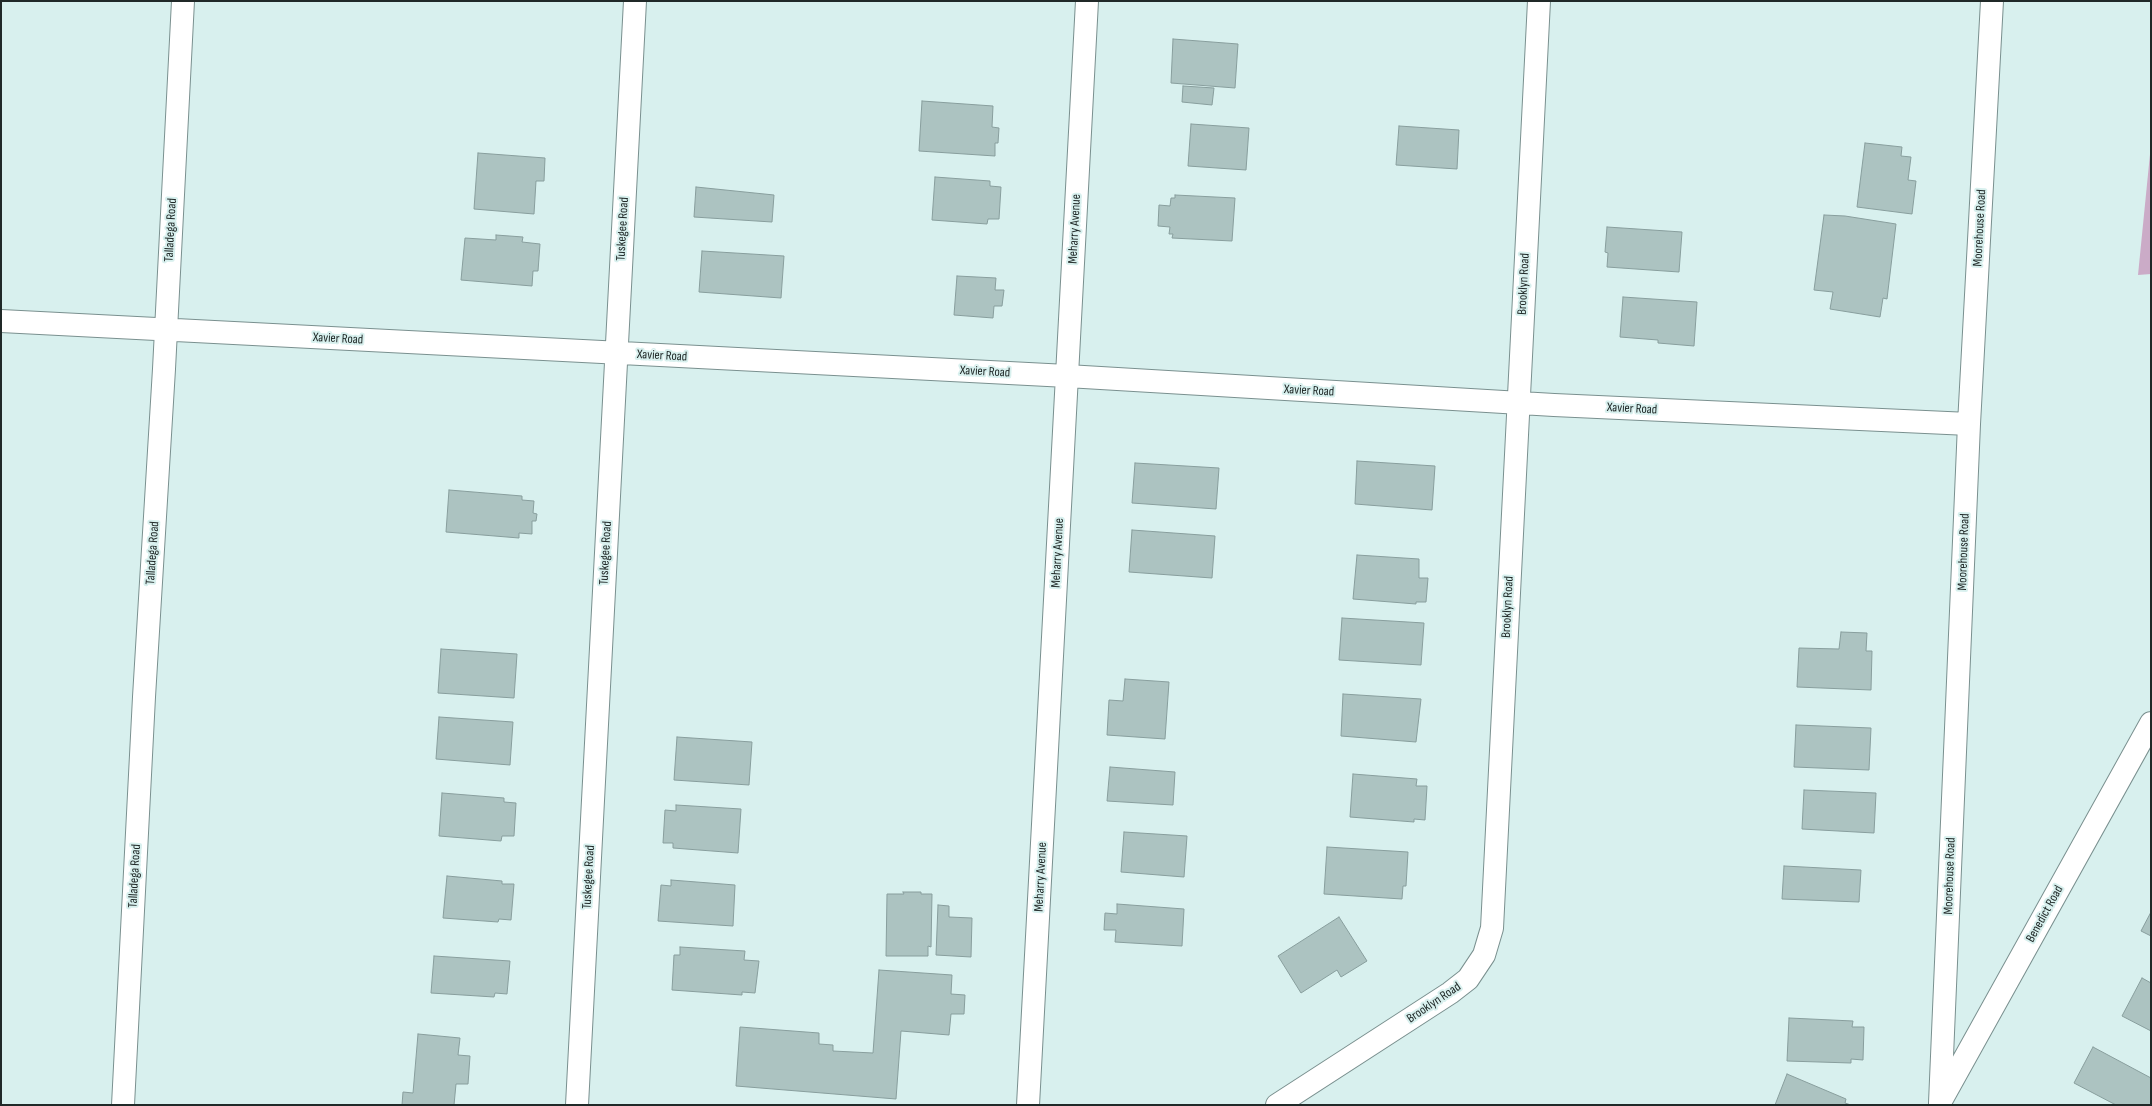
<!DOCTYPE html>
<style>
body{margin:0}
#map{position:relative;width:2152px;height:1106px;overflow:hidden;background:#d8f0ee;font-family:"Sofia Sans Condensed",sans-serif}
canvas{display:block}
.frame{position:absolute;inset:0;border:2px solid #202928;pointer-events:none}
</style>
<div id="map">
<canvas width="2152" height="1106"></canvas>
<div class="frame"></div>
</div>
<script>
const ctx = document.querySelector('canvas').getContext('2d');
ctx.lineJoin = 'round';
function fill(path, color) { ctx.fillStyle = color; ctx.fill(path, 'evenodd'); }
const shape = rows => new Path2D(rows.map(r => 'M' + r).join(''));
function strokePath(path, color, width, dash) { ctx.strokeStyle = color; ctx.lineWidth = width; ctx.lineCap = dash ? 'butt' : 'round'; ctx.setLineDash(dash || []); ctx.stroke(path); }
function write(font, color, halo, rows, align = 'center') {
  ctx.font = font + ' "Sofia Sans Condensed",sans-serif'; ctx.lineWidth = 4; ctx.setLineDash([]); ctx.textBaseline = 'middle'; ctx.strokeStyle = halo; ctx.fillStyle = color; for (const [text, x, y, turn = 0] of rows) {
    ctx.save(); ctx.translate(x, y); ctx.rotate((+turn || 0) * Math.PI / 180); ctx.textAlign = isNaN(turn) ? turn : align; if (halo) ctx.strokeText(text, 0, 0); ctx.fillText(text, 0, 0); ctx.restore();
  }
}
fill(shape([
 [2151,144,2151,274,2138,275]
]), '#cbabc7');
const building = shape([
 [1173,39,1238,44,1235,88,1171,83,1173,39],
 [1183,86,1214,88,1212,105,1182,102,1183,86],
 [922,101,993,106,992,127,999,128,998,143,995,143,995,156,919,151,922,101],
 [1191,124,1249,128,1246,170,1188,166,1191,124],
 [1399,126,1459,130,1457,169,1396,165,1399,126],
 [1865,143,1902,147,1901,156,1911,157,1908,180,1916,181,1912,214,1857,207,1865,143],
 [478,153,545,158,544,181,536,181,534,214,474,209,478,153],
 [935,177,990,181,990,186,1001,187,999,219,988,219,987,224,932,220,935,177],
 [696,187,774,195,772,222,694,217,696,187],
 [1175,195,1235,198,1232,241,1172,238,1173,234,1169,234,1170,227,1158,226,1159,205,1170,206,1171,198,1175,198,1175,195],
 [1824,215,1845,216,1896,224,1887,299,1883,298,1880,317,1830,309,1833,292,1814,290,1824,215],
 [1607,227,1682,232,1679,272,1607,267,1608,253,1605,252,1607,227],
 [496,235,523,237,522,242,540,244,538,271,533,271,532,286,461,280,465,238,496,240,496,235],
 [702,251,784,256,781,298,699,292,702,251],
 [957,276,996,278,995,290,1004,290,1002,306,994,306,993,318,954,315,957,276],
 [1623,297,1697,302,1694,346,1658,343,1658,340,1620,337,1623,297],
 [1357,461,1435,466,1432,510,1355,504,1357,461],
 [1135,463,1219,468,1216,509,1132,503,1135,463],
 [449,490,522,496,522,500,534,501,533,513,537,514,536,521,532,521,532,534,519,533,519,538,446,532,449,490],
 [1132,530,1215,536,1212,578,1129,572,1132,530],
 [1357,555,1419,559,1419,578,1428,578,1426,602,1416,602,1416,604,1353,599,1357,555],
 [1342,618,1424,623,1421,665,1339,660,1342,618],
 [1841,632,1867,633,1866,651,1872,651,1871,690,1797,687,1799,648,1839,649,1841,632],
 [441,649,517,654,514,698,438,693,441,649],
 [1125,679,1169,682,1165,739,1107,735,1109,700,1123,701,1125,679],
 [1343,694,1421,699,1416,742,1341,736,1343,694],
 [439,717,513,722,510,765,436,759,439,717],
 [1796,725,1871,728,1869,770,1794,767,1796,725],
 [677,737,752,742,749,785,674,780,677,737],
 [1110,767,1175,772,1173,805,1107,801,1110,767],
 [1353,774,1417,779,1416,786,1427,786,1425,820,1414,819,1414,822,1350,817,1353,774],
 [1804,790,1876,793,1874,833,1802,829,1804,790],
 [442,793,504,798,504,802,516,803,514,836,502,836,501,841,439,836,442,793],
 [676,805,741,809,738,853,673,848,673,843,663,843,665,810,676,811,676,805],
 [1124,832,1187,836,1184,877,1121,872,1124,832],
 [1327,847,1408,852,1406,886,1403,886,1402,899,1324,894,1327,847],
 [1784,866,1861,870,1859,902,1782,899,1784,866],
 [447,876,502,881,502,884,514,884,511,920,499,919,498,922,443,918,447,876],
 [671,880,735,885,733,926,658,921,661,885,671,886,671,880],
 [903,892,921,892,921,894,932,894,931,947,928,946,928,956,886,956,887,894,904,894,903,892],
 [1117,904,1184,909,1182,946,1115,942,1116,930,1104,930,1105,913,1117,914,1117,904],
 [938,905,949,906,949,917,972,918,971,957,936,955,938,905],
 [2151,912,2151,936,2141,931,2151,912],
 [1339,917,1367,961,1341,977,1337,970,1301,993,1278,956,1339,917],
 [680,947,745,951,744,960,759,961,755,993,742,992,742,995,672,990,674,955,680,955,680,947],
 [434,956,510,961,507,994,495,993,494,997,431,993,434,956],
 [879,970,952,975,951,994,965,995,964,1014,951,1014,949,1035,901,1031,896,1099,736,1086,740,1027,819,1033,819,1044,833,1045,833,1051,873,1053,879,970],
 [2142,978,2151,983,2151,1031,2122,1016,2142,978],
 [1789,1018,1853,1021,1852,1027,1864,1027,1863,1060,1851,1059,1851,1063,1787,1061,1789,1018],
 [418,1034,460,1038,458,1055,470,1056,468,1084,456,1084,454,1105,402,1105,403,1092,413,1093,418,1034],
 [2093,1047,2151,1078,2151,1105,2116,1105,2074,1083,2093,1047],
 [1787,1074,1846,1099,1845,1103,1851,1105,1775,1105,1787,1074]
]);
fill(building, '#acc3c1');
strokePath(building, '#889e9d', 1);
const minor = shape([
 [1,321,1067,376,1554,405,1969,424],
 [1942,1099,2151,723],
 [1940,1103,1969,424,1992,1],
 [123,1105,144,697,164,369,183,1],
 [577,1105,635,1],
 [1028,1105,1087,1],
 [1277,1105,1450,993,1468,979,1484,955,1492,928,1539,1]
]);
strokePath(minor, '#7a908f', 24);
strokePath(minor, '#fff', 22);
write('13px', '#202928', '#d8f0ee', [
 ["Moorehouse Road",1980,228,-87],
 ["Tuskegee Road",623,229,-87],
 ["Meharry Avenue",1075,229,-87],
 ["Talladega Road",171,230,-87],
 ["Brooklyn Road",1524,284,-87],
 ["Xavier Road",338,339,3],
 ["Xavier Road",662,356,3],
 ["Xavier Road",985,372,3],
 ["Xavier Road",1309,391,3],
 ["Xavier Road",1632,409,3],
 ["Moorehouse Road",1964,552,-88],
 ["Talladega Road",153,553,-86],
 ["Tuskegee Road",606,553,-87],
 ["Meharry Avenue",1058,553,-87],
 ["Brooklyn Road",1508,607,-87],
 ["Talladega Road",135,876,-87],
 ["Moorehouse Road",1950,876,-88],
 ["Tuskegee Road",589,877,-87],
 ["Meharry Avenue",1041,877,-87],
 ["Benedict Road",2045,914,-61],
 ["Brooklyn Road",1434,1003,-34]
]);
</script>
